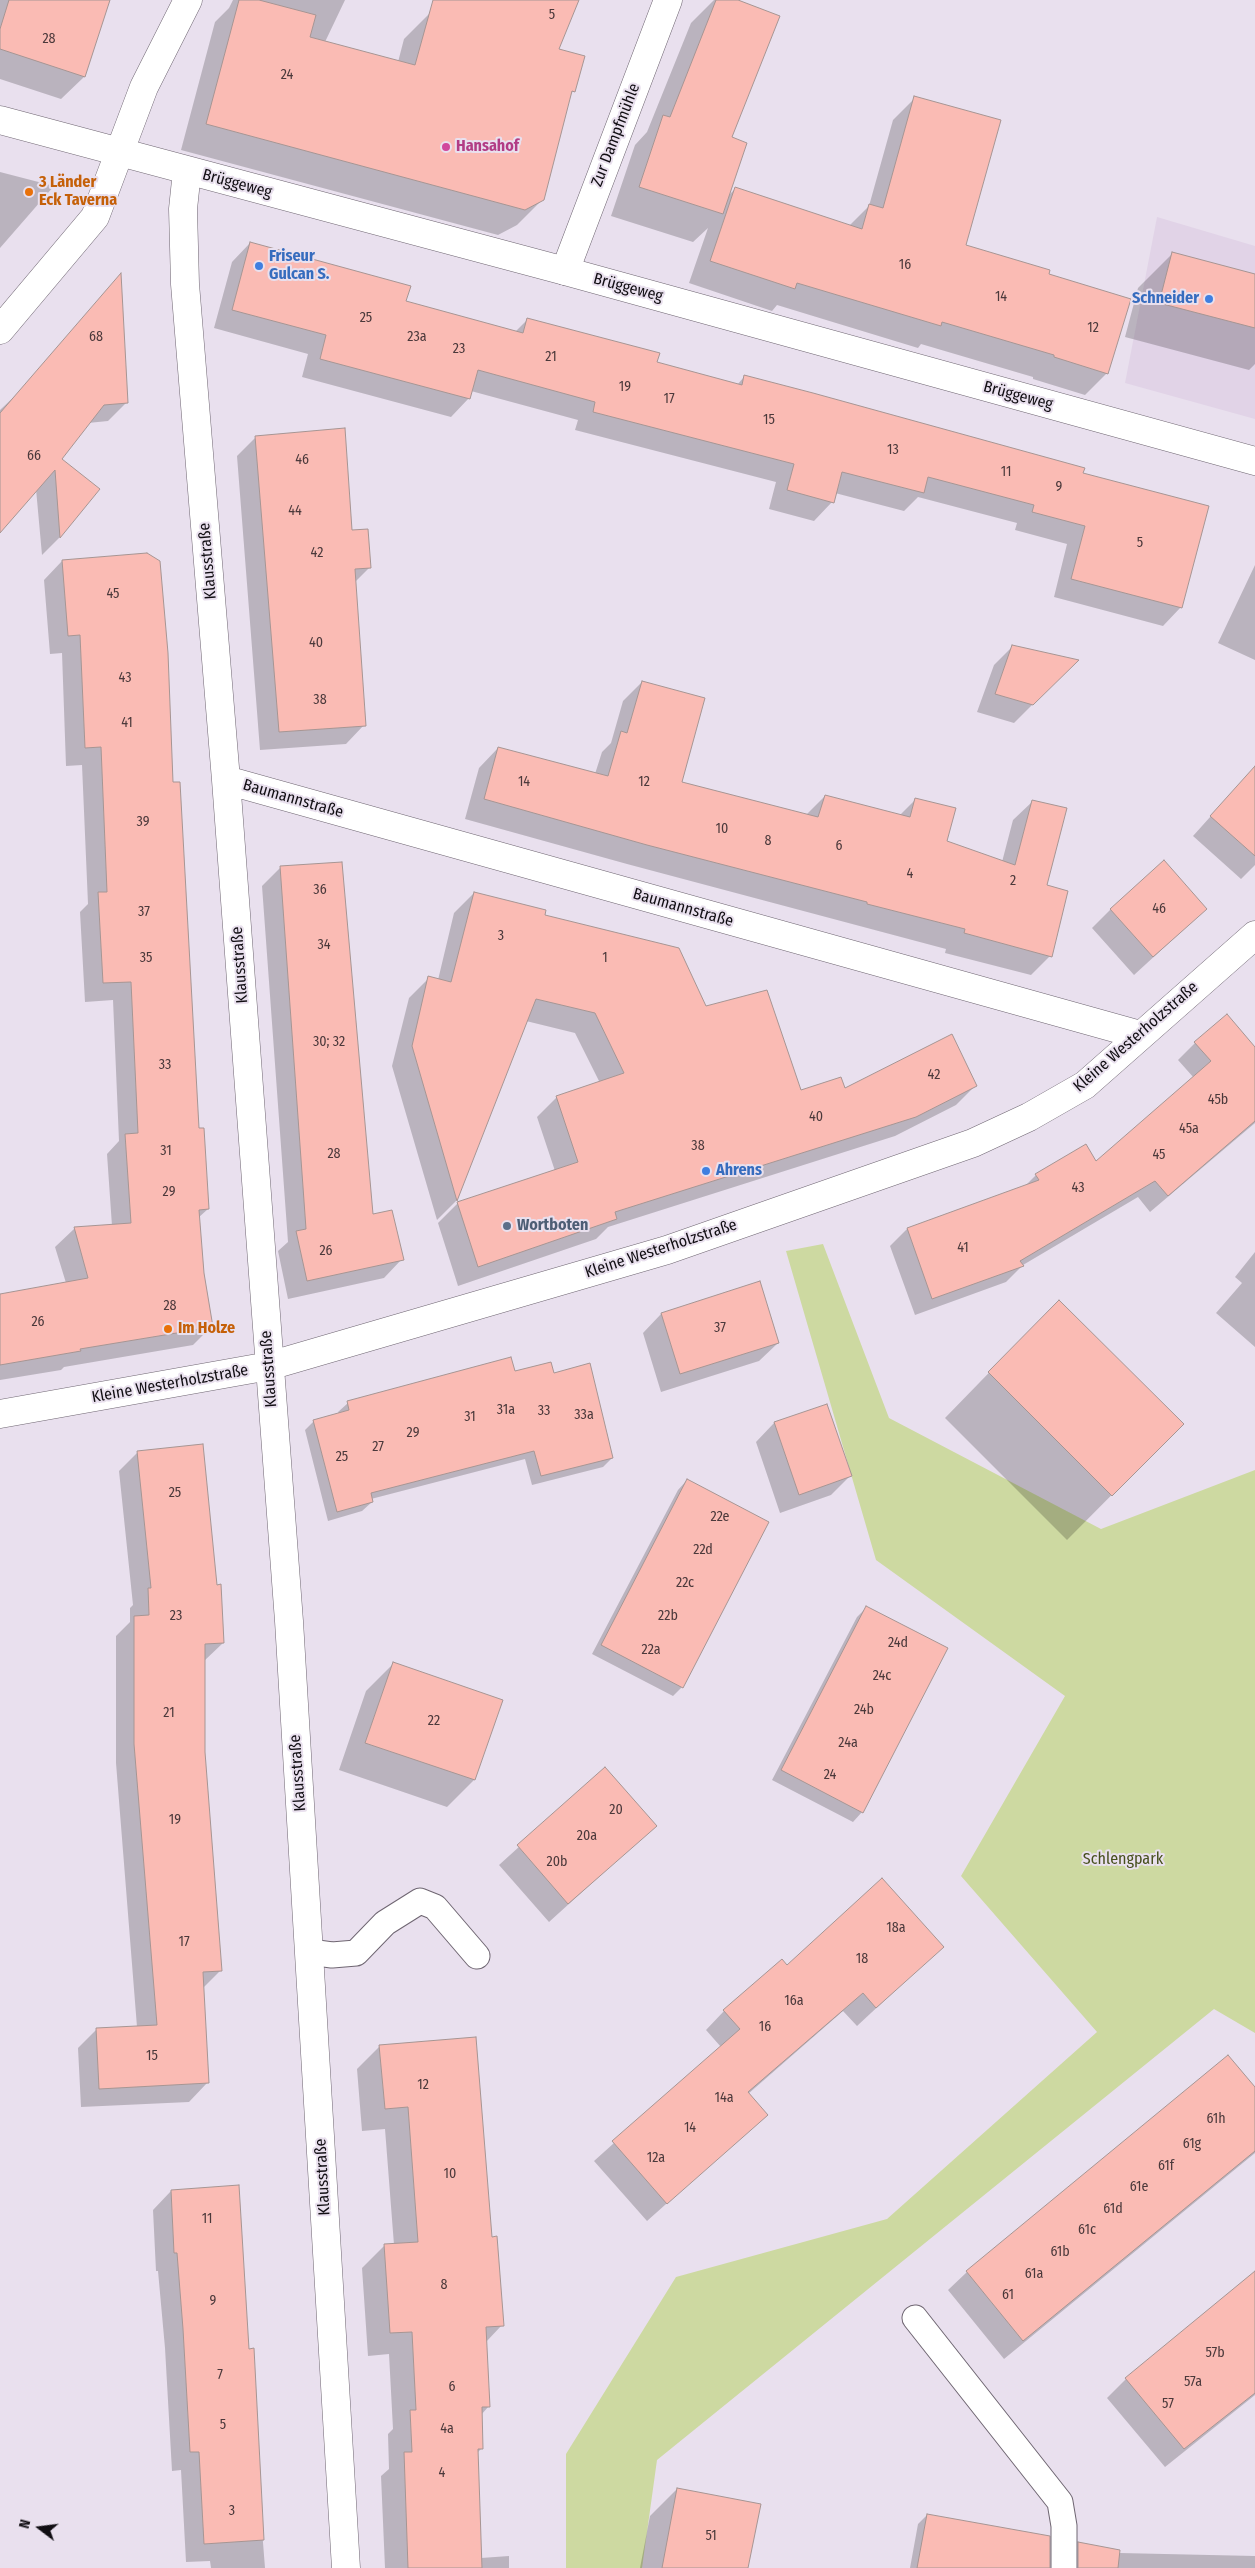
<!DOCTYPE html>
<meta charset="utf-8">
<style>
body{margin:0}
#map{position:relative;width:1255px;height:2568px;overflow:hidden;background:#e9e0ee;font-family:"Fira Sans Condensed",sans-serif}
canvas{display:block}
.north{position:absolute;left:15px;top:2503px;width:50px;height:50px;-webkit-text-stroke:4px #e9e0ee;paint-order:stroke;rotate:285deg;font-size:14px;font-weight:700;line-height:20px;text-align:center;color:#110e13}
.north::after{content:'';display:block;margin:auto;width:18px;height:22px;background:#110e13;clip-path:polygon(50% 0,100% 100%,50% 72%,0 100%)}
</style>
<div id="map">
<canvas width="1255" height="2568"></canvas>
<div class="north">N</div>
</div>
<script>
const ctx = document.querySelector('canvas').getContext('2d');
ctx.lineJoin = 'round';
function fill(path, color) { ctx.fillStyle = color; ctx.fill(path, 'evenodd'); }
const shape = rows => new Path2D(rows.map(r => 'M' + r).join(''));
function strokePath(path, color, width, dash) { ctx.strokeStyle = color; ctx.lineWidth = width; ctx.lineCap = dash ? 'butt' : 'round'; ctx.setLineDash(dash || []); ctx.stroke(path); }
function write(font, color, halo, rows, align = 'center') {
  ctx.font = font + ' "Fira Sans Condensed",sans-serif'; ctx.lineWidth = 4; ctx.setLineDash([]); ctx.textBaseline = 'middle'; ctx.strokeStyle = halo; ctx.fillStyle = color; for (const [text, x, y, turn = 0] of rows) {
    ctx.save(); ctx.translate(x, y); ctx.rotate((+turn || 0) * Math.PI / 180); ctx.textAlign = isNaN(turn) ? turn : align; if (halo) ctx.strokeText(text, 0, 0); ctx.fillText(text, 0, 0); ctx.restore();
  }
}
fill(shape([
 [1157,217,1255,246,1255,419,1125,383]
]), '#e1d3e7');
fill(shape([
 [823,1244,889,1418,1101,1529,1255,1470,1255,2033,1214,2009,657,2460,642,2568,566,2568,566,2454,676,2277,887,2219,1097,2032,961,1876,1065,1696,876,1560,786,1251]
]), '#cdd9a1');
fill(shape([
 [0,0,109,0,84,77,61,99,0,79],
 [233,0,345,0,325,42,398,62,404,39,430,13,463,0,578,0,558,50,573,91,570,95,543,199,517,225,498,235,181,150,215,22,229,8],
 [714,0,735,0,728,196,735,189,849,226,869,206,893,120,915,98,965,246,1047,274,1107,373,1085,395,1033,379,1033,377,921,344,918,348,777,305,772,311,689,283,708,228,693,242,611,216,635,145,647,132,691,23],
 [0,172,54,186,0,248],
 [250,243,405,302,515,332,528,319,656,363,737,385,744,377,1082,474,1181,607,1163,626,1054,597,1067,544,1015,530,1017,523,918,497,904,511,835,493,832,502,814,521,769,509,776,482,575,430,578,420,471,391,469,398,451,417,302,377,308,354,214,328,232,262],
 [1172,254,1255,275,1255,364,1249,370,1125,337,1138,288],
 [120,276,127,402,108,421,88,423,60,459,98,489,59,538,42,555,36,489,0,530,0,410,18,393],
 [256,437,351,532,370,567,355,582,364,725,346,744,260,750,237,456],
 [62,561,172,784,198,1130,208,1209,198,1218,203,1273,212,1326,193,1345,64,1367,61,1370,0,1380,0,1295,66,1283,55,1247,74,1229,112,1226,107,1154,119,1141,113,1000,85,1002,80,912,88,904,82,765,66,766,62,653,50,654,44,580],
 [1255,565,1255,660,1218,643],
 [1013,646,1076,661,1014,723,977,712,994,665],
 [642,682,680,783,806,815,825,796,899,816,916,799,946,842,1002,862,1013,820,1033,801,1045,886,1050,956,1031,975,945,953,946,949,627,864,465,819,479,768,498,748,595,774,602,752,611,743,623,701],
 [1255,767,1255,865,1241,879,1193,836],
 [281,867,372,1216,402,1259,384,1278,288,1299,278,1251,288,1242,262,886],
 [474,893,544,916,706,1007,801,1091,976,1085,956,1105,895,1136,608,1227,596,1239,458,1286,438,1223,458,1203,555,1171,537,1117,557,1097,600,1083,575,1033,526,1021,456,1201,437,1220,392,1066,409,998,429,978,438,980,454,913],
 [1111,909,1206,909,1134,975,1092,928],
 [1195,1043,1255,1049,1255,1123,1150,1212,1138,1197,1023,1265,1006,1282,915,1315,890,1246,907,1229,1025,1186,1036,1175,1095,1163,1194,1078,1178,1060],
 [1255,1252,1255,1347,1216,1313,1242,1283,1235,1277],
 [661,1314,778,1343,759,1361,661,1392,643,1333],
 [1014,1347,1182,1424,1067,1540,945,1418],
 [514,1373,553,1374,612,1458,603,1467,532,1485,525,1459,371,1499,372,1502,362,1511,328,1521,305,1430,314,1421,339,1414,338,1412,348,1403],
 [774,1423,850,1476,831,1495,780,1513,756,1442],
 [138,1452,223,1643,203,1662,204,1752,221,1970,203,1988,207,2083,189,2102,81,2107,78,2048,97,2029,137,2027,116,1763,116,1636,130,1622,130,1608,133,1605,119,1471],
 [687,1480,682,1687,673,1696,592,1654,678,1490],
 [866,1608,862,1812,853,1822,772,1780,857,1617],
 [393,1664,501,1701,474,1780,447,1807,339,1770,366,1691],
 [605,1769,655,1826,549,1922,499,1865],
 [942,1947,857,2026,843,2011,748,2094,766,2115,647,2221,594,2161,721,2047,706,2030,724,2011,787,1967],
 [380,2046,490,2238,502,2325,486,2342,489,2406,481,2415,482,2448,477,2453,481,2558,509,2556,509,2568,385,2568,381,2476,389,2469,388,2434,393,2429,389,2354,368,2356,362,2268,385,2245,394,2245,385,2129,362,2131,357,2069],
 [1255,2089,1255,2153,1004,2359,948,2290,967,2272],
 [171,2191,248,2350,265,2568,211,2568,210,2561,186,2562,181,2470,172,2471,165,2348,158,2271,156,2271,153,2210],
 [1255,2272,1255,2395,1165,2467,1107,2398,1126,2379],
 [677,2489,747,2568,640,2568,650,2516],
 [927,2515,1048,2568,910,2568,918,2524],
 [1120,2553,1255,2556,1255,2568,1105,2568]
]), '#0003');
const building = shape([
 [9,0,110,0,85,77,0,49,0,29,9,0],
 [239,0,259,0,316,15,310,37,415,65,433,0,579,0,559,49,585,56,575,92,572,91,544,200,525,210,206,124,239,0],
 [716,0,738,0,780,16,732,137,747,143,723,214,639,187,663,115,670,117,716,0],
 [914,96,1001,120,966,245,1050,270,1049,274,1131,299,1108,374,1054,357,1054,355,942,322,941,326,797,283,795,289,710,261,735,187,862,229,869,204,883,208,914,96],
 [250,242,411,286,406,301,523,333,527,318,660,353,657,362,742,385,744,375,813,393,1085,468,1083,473,1209,506,1182,608,1071,579,1085,526,1032,512,1034,505,928,477,924,493,842,472,834,503,787,490,794,464,593,412,595,402,478,370,470,399,320,359,326,335,232,310,250,242],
 [1172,252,1255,274,1255,328,1159,303,1172,252],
 [121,273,128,403,104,405,62,459,100,489,60,538,55,470,0,533,0,413,121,273],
 [345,428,352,530,368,529,371,568,355,569,366,726,279,732,255,436,345,428],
 [147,553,160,561,168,653,173,782,180,782,199,1128,204,1128,209,1209,199,1210,204,1273,213,1327,80,1349,81,1351,0,1365,0,1294,88,1278,74,1227,131,1223,125,1134,138,1133,131,982,103,983,98,892,107,892,101,747,85,748,80,635,68,636,62,560,147,553],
 [1012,645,1079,660,1033,705,995,694,1012,645],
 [642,681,705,698,682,782,818,817,825,795,910,817,915,798,956,808,947,841,1015,865,1032,800,1067,808,1047,885,1068,891,1052,957,964,933,965,929,867,904,867,902,647,845,484,799,498,747,608,776,621,731,627,733,642,681],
 [1255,766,1255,856,1210,816,1255,766],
 [1164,860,1207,909,1153,957,1110,909,1164,860],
 [342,862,373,1214,392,1210,404,1260,307,1281,296,1231,306,1229,280,866,342,862],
 [474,892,546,910,545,915,679,948,706,1006,767,990,801,1090,841,1077,845,1088,952,1034,977,1086,916,1117,615,1212,617,1219,478,1267,457,1202,578,1162,556,1096,624,1073,595,1013,536,999,457,1201,412,1046,428,976,451,982,474,892],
 [1227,1014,1255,1047,1255,1121,1168,1196,1155,1181,1020,1261,1024,1266,932,1299,907,1228,1039,1180,1035,1174,1086,1144,1096,1161,1211,1061,1194,1042,1227,1014],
 [760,1281,779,1343,680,1374,661,1313,760,1281],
 [1059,1300,1184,1424,1112,1496,988,1372,1059,1300],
 [511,1357,515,1371,551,1362,554,1373,590,1363,613,1458,541,1476,534,1451,371,1493,373,1502,337,1512,313,1420,349,1410,347,1401,511,1357],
 [827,1404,852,1476,799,1495,774,1422,827,1404],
 [203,1444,217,1585,221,1584,224,1643,205,1644,205,1752,222,1971,203,1972,209,2083,99,2089,96,2028,157,2025,134,1744,134,1616,149,1615,148,1588,151,1588,137,1451,203,1444],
 [687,1479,769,1522,683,1688,601,1645,687,1479],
 [866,1606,948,1648,863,1813,781,1770,866,1606],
 [393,1662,503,1700,475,1780,365,1743,393,1662],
 [605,1767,657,1826,568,1904,517,1845,605,1767],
 [882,1878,944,1947,876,2008,863,1993,748,2092,768,2115,667,2204,612,2141,740,2029,723,2010,782,1959,787,1965,882,1878],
 [476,2037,492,2237,497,2236,504,2326,486,2327,490,2407,482,2407,483,2449,478,2449,482,2568,408,2568,404,2452,412,2452,410,2410,416,2410,412,2332,390,2333,384,2244,418,2242,408,2107,385,2109,379,2045,476,2037],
 [1228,2055,1255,2087,1255,2151,1023,2341,966,2271,1228,2055],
 [239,2185,249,2349,254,2348,264,2540,204,2544,199,2452,190,2452,183,2329,177,2253,174,2253,171,2190,239,2185],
 [1255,2271,1255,2393,1184,2449,1125,2378,1255,2271],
 [677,2488,761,2504,748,2568,662,2568,677,2488],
 [927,2514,1050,2536,1050,2568,917,2568,927,2514],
 [1078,2542,1120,2550,1118,2568,1078,2568,1078,2542]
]);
fill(building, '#fabbb4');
strokePath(building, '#a69593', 1);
const lane = shape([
 [310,1952,332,1955,356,1953,385,1923,420,1901,435,1907,477,1956],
 [915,2318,1060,2502,1064,2526,1064,2568]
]);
const street = shape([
 [187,171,183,209,185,284,226,780,289,1621,346,2568],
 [565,271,668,0],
 [0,330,95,217,144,87,188,0],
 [226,780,1140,1035],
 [0,1414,269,1366,667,1250,973,1143,1029,1117,1085,1085,1255,935]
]);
const secondary = shape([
 [0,120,565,271,1255,461]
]);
strokePath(lane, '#6f6672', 27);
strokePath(street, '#6f6672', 29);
strokePath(secondary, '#6f6672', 29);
strokePath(lane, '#fff', 25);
strokePath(street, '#fff', 28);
strokePath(secondary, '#fff', 28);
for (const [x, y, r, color] of [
 [446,147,5,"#d1479c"],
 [29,192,5,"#e8710a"],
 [259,266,5,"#3f7fe0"],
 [1209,299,5,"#3f7fe0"],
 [706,1171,5,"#3f7fe0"],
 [507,1226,5,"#5c6f8a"],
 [168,1329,5,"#e8710a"]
]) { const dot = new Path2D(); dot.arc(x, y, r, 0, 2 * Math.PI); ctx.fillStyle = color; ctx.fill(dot); strokePath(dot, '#e9e0ee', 2); }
write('14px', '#4b393b', null, [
 ["5",552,15],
 ["28",49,39],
 ["24",287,75],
 ["16",905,265],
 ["14",1001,297],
 ["25",366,318],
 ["12",1093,328],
 ["68",96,337],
 ["23a",417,337],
 ["23",459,349],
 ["21",551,357],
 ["19",625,387],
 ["17",669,399],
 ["15",769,420],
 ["13",893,450],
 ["66",34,456],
 ["46",302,460],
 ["11",1006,472],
 ["9",1059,487],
 ["44",295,511],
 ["5",1140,543],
 ["42",317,553],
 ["45",113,594],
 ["40",316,643],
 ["43",125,678],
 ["38",320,700],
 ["41",127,723],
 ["14",524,782],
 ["12",644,782],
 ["39",143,822],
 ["10",722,829],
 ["8",768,841],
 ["6",839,846],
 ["4",910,874],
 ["2",1013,881],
 ["36",320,890],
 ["46",1159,909],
 ["37",144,912],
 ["3",501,936],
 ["34",324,945],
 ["35",146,958],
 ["1",605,958],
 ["30; 32",329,1042],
 ["33",165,1065],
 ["42",934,1075],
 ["45b",1218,1100],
 ["40",816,1117],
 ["45a",1189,1129],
 ["38",698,1146],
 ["31",166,1151],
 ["28",334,1154],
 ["45",1159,1155],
 ["43",1078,1188],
 ["29",169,1192],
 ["41",963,1248],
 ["26",326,1251],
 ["28",170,1306],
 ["26",38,1322],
 ["37",720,1328],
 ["31a",506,1410],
 ["33",544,1411],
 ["33a",584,1415],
 ["31",470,1417],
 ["29",413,1433],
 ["27",378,1447],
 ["25",342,1457],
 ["25",175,1493],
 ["22e",720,1517],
 ["22d",703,1550],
 ["22c",685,1583],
 ["23",176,1616],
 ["22b",668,1616],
 ["24d",898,1643],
 ["22a",651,1650],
 ["24c",882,1676],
 ["24b",864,1710],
 ["21",169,1713],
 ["22",434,1721],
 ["24a",848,1743],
 ["24",830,1775],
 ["20",616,1810],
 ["19",175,1820],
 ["20a",587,1836],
 ["20b",557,1862],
 ["18a",896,1928],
 ["17",184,1942],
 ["18",862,1959],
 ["16a",794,2001],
 ["16",765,2027],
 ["15",152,2056],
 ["12",423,2085],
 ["14a",724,2098],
 ["61h",1216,2119],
 ["14",690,2128],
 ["61g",1192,2144],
 ["12a",656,2158],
 ["61f",1166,2166],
 ["10",450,2174],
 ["61e",1139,2187],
 ["61d",1113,2209],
 ["11",207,2219],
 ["61c",1087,2230],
 ["61b",1060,2252],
 ["61a",1034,2274],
 ["8",444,2285],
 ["61",1008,2295],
 ["9",213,2301],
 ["57b",1215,2353],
 ["7",220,2375],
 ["57a",1193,2382],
 ["6",452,2387],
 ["57",1168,2404],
 ["5",223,2425],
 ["4a",447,2429],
 ["4",442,2473],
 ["3",232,2511],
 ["51",711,2536]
]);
write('16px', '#110e13', '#e9e0ee', [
 ["Zur Dampfmühle",616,135,-69],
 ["Brüggeweg",237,184,15],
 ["Brüggeweg",628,288,15],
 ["Brüggeweg",1018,396,15],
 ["Klausstraße",208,561,-95],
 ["Baumannstraße",293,799,16],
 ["Baumannstraße",683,908,16],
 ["Klausstraße",240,965,-94],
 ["Kleine Westerholzstraße",1136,1037,-41],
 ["Kleine Westerholzstraße",661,1249,-18],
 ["Klausstraße",269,1369,-94],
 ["Kleine Westerholzstraße",170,1384,-10],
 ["Klausstraße",298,1773,-94],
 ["Klausstraße",323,2177,-93]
]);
write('bold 16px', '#b23c85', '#e9e0ee', [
 ["Hansahof",456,147]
], 'left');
write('bold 16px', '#c56008', '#e9e0ee', [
 ["3 Länder",39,183],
 ["Eck Taverna",39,201],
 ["Im Holze",178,1329]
], 'left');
write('bold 16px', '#366cbe', '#e9e0ee', [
 ["Friseur",269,257],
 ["Gulcan S.",269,275],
 ["Schneider",1199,299,"right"],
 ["Ahrens",716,1171]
], 'left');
write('bold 16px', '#4e5e75', '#e9e0ee', [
 ["Wortboten",517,1226]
], 'left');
write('16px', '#464f1c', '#e9e0ee', [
 ["Schlengpark",1123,1860]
]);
</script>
